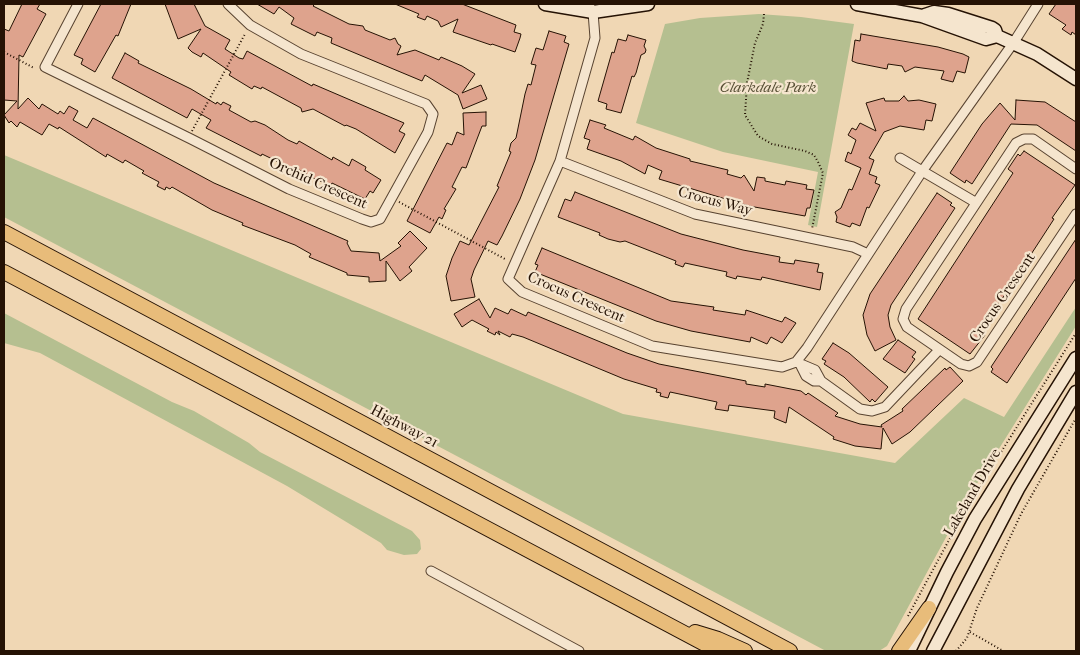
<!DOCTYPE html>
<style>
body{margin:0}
#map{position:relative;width:1080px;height:655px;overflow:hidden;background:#f0d7b4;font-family:"IM FELL French Canon",serif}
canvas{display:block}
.frame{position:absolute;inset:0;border:5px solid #251204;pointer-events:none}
</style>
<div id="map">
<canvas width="1080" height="655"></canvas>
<div class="frame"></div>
</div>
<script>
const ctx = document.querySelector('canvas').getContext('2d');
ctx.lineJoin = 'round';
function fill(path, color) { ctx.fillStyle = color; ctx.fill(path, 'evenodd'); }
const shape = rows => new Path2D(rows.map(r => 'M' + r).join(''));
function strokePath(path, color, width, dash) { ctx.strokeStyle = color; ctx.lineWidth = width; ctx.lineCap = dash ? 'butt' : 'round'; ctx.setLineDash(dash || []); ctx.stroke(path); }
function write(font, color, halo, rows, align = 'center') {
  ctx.font = font + ' "IM FELL French Canon",serif'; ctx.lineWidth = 4.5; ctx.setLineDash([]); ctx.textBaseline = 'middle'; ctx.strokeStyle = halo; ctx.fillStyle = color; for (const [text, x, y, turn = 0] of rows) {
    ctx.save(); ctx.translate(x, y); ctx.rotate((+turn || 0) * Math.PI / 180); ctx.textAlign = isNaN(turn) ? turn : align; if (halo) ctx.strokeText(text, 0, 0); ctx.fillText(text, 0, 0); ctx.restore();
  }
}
fill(shape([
 [759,14,801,17,854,24,817,227,808,225,818,172,723,152,636,123,665,24,700,18],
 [4,155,623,414,895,463,964,398,1004,417,1076,307,1076,326,963,506,887,646,879,651,826,651,4,217],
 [4,313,172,402,194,411,249,443,260,452,412,531,420,540,421,549,417,554,404,555,387,550,381,543,287,486,40,353,4,343]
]), '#b5bf90');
const building = shape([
 [22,4,40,4,37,9,46,14,23,57,19,55,18,109,28,98,39,109,42,104,58,114,60,111,64,114,69,106,78,111,73,120,87,128,93,118,214,183,348,241,347,243,351,251,379,253,380,261,401,246,398,243,410,231,427,248,409,267,412,271,400,281,386,261,386,281,369,282,369,277,347,275,347,273,309,257,311,254,295,245,242,225,243,223,212,210,172,187,170,189,166,187,165,190,157,186,159,182,142,173,144,171,125,160,123,163,107,154,106,157,59,127,58,129,49,124,42,135,20,122,17,127,11,121,9,123,4,115,17,101,4,100,4,29,9,31,22,4],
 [101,4,131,4,118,36,116,35,95,72,81,64,83,59,74,55,101,4],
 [165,4,194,4,205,26,230,40,225,49,239,58,243,59,247,51,312,86,313,84,404,123,399,131,405,134,395,153,356,129,346,125,345,126,313,109,302,112,301,108,262,87,261,89,254,86,252,89,229,75,231,72,203,53,201,57,192,52,188,48,201,29,178,39,165,4],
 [257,4,315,4,313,6,349,24,363,26,365,30,390,40,395,38,398,44,401,46,397,55,415,50,439,60,441,57,462,66,475,74,462,93,481,85,487,99,463,109,458,95,425,75,422,81,331,43,332,38,317,32,315,36,291,24,294,18,279,7,274,14,257,4],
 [395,4,462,4,516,25,514,32,521,34,520,38,515,52,492,44,491,45,453,32,458,19,441,27,438,21,427,16,425,20,417,17,419,14,395,4],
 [1056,4,1076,4,1076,35,1072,32,1071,35,1062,29,1066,25,1049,14,1056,4],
 [549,31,566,36,564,42,569,44,535,160,520,199,502,236,497,245,488,241,474,270,471,279,475,297,451,301,446,276,452,258,460,241,469,245,499,187,497,186,511,152,509,151,511,143,516,138,525,94,528,84,531,85,536,65,531,64,536,48,543,50,549,31],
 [861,34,938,47,963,54,969,57,965,73,957,71,953,82,941,79,944,71,915,67,905,72,902,66,888,64,887,69,857,63,852,61,855,40,860,41,861,34],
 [628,35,646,40,644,46,646,50,645,53,641,55,636,73,634,77,632,76,621,113,606,109,607,104,598,101,612,52,614,53,618,39,626,41,628,35],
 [125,53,139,61,138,63,191,89,216,104,217,102,221,105,223,102,231,106,229,110,251,122,255,121,265,125,288,140,297,144,299,141,332,160,333,157,349,166,352,159,366,167,365,170,381,180,373,193,370,191,365,199,332,183,331,185,317,180,296,168,295,170,262,154,261,156,206,128,211,120,192,109,187,118,112,78,125,53],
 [904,96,908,101,919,100,936,104,932,121,926,120,924,130,900,126,884,132,869,158,874,160,869,174,877,177,875,183,880,185,869,208,867,207,860,226,852,223,850,227,836,222,837,217,835,212,841,208,849,189,852,190,861,168,845,161,848,152,851,154,856,140,848,135,852,128,856,130,860,123,876,131,866,103,884,98,885,101,899,101,904,96],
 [1016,100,1045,102,1076,122,1076,151,1037,125,1011,124,972,184,966,180,965,183,950,173,982,124,1000,103,1015,120,1016,100],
 [486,112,486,126,482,126,466,168,462,167,452,187,456,189,444,209,446,210,442,219,439,217,430,233,407,221,447,143,452,145,457,132,464,135,463,113,486,112],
 [590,120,606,125,604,128,633,140,635,136,656,148,690,159,690,161,728,170,727,174,741,178,744,175,754,191,757,177,765,178,765,181,785,185,786,181,807,185,806,189,814,190,810,208,807,208,805,216,749,206,659,179,662,171,648,165,645,174,621,161,587,149,590,140,584,138,590,120],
 [1024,151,1075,185,1052,218,1054,219,1002,299,978,330,985,335,970,354,918,319,1013,173,1008,169,1018,154,1020,156,1024,151],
 [575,192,681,234,743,250,780,257,779,262,794,264,795,260,819,264,817,272,823,273,820,290,762,277,761,280,737,276,736,279,726,276,727,272,685,263,683,267,675,264,676,261,625,241,620,242,608,239,599,235,600,233,558,217,565,199,571,201,575,192],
 [937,193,952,203,950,205,955,208,891,305,888,315,890,327,896,340,875,351,867,335,863,315,870,294,937,193],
 [1076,239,1076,278,1007,383,991,372,993,369,991,367,1076,239],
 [542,248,671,301,714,307,713,310,745,315,746,310,782,322,785,317,796,323,782,343,771,337,767,344,751,337,750,342,691,331,656,321,535,272,538,265,535,264,542,248],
 [479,299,490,318,495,308,508,314,511,309,526,316,528,312,627,353,659,364,746,381,746,384,765,387,765,384,801,391,806,395,808,393,838,413,835,416,860,424,882,427,881,425,903,411,902,409,945,368,946,370,950,367,963,381,910,432,892,444,883,428,881,449,855,446,833,439,834,437,789,407,786,423,774,418,775,411,729,405,728,411,715,409,717,402,670,392,668,398,660,396,661,393,656,392,657,389,624,379,523,337,512,334,510,337,498,331,500,335,496,332,495,335,487,331,489,329,472,320,462,327,454,314,479,299],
 [898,340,916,352,912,357,915,359,905,373,883,359,898,340],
 [833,343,849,353,888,387,875,402,872,399,870,402,844,377,824,364,826,361,822,359,833,343]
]);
fill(building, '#dea38d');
strokePath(building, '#251204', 1);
const street = shape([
 [78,4,45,67,191,139,289,189,362,219,371,222,380,219,428,132,433,114,426,104,301,54,250,25,228,4],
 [588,4,593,12,595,38,560,161,508,279,522,292,652,346,782,367,796,362,807,348,923,170,1014,42,1038,4],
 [900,158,975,202],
 [560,161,695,214,853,247,868,254],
 [1076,169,1033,139,1024,139,1016,143,906,309,903,319,907,327,961,364,969,366,977,362,1076,214],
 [796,362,815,370,821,381,860,409,872,411,885,407,939,350],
 [801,366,806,376,814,381,821,381],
 [431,571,579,651]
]);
const secondary = shape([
 [545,4,593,12,648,4],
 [857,4,922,16,986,39,997,36,1037,54,1076,79],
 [925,15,934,12,948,14,992,28,995,30,997,36],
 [909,651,947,572,975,519,1076,358],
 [933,651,1018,489,1076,392]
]);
const primary = shape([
 [4,232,790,651],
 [4,272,718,651],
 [695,632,718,639,745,651],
 [899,651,929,608]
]);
strokePath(street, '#584330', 11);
strokePath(secondary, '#251204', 15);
strokePath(primary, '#251204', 16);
strokePath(shape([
 [764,14,763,24,755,43,747,83,745,115,758,136,772,144,805,151,814,155,818,162,823,173,812,229],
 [4,52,34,68],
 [192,131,245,34],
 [399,202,505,259],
 [908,616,969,503,1076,333],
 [970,632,1003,651],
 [956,651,967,638,977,608,1021,514,1076,418]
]), '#251204', 2, [1, 2.5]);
strokePath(street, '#f5e5ce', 9);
strokePath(secondary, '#f5e5ce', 12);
strokePath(primary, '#e8bc7a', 14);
write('italic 15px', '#574f35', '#f5e5ce', [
 ["Clarkdale Park",768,88]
]);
write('15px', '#251204', '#f5e5ce', [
 ["Orchid Crescent",318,184,24],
 ["Crocus Way",715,202,15],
 ["Crocus Crescent",576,298,24],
 ["Crocus Crescent",1003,298,-56],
 ["Highway 21",404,427,28],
 ["Lakeland Drive",973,493,-60]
]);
</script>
